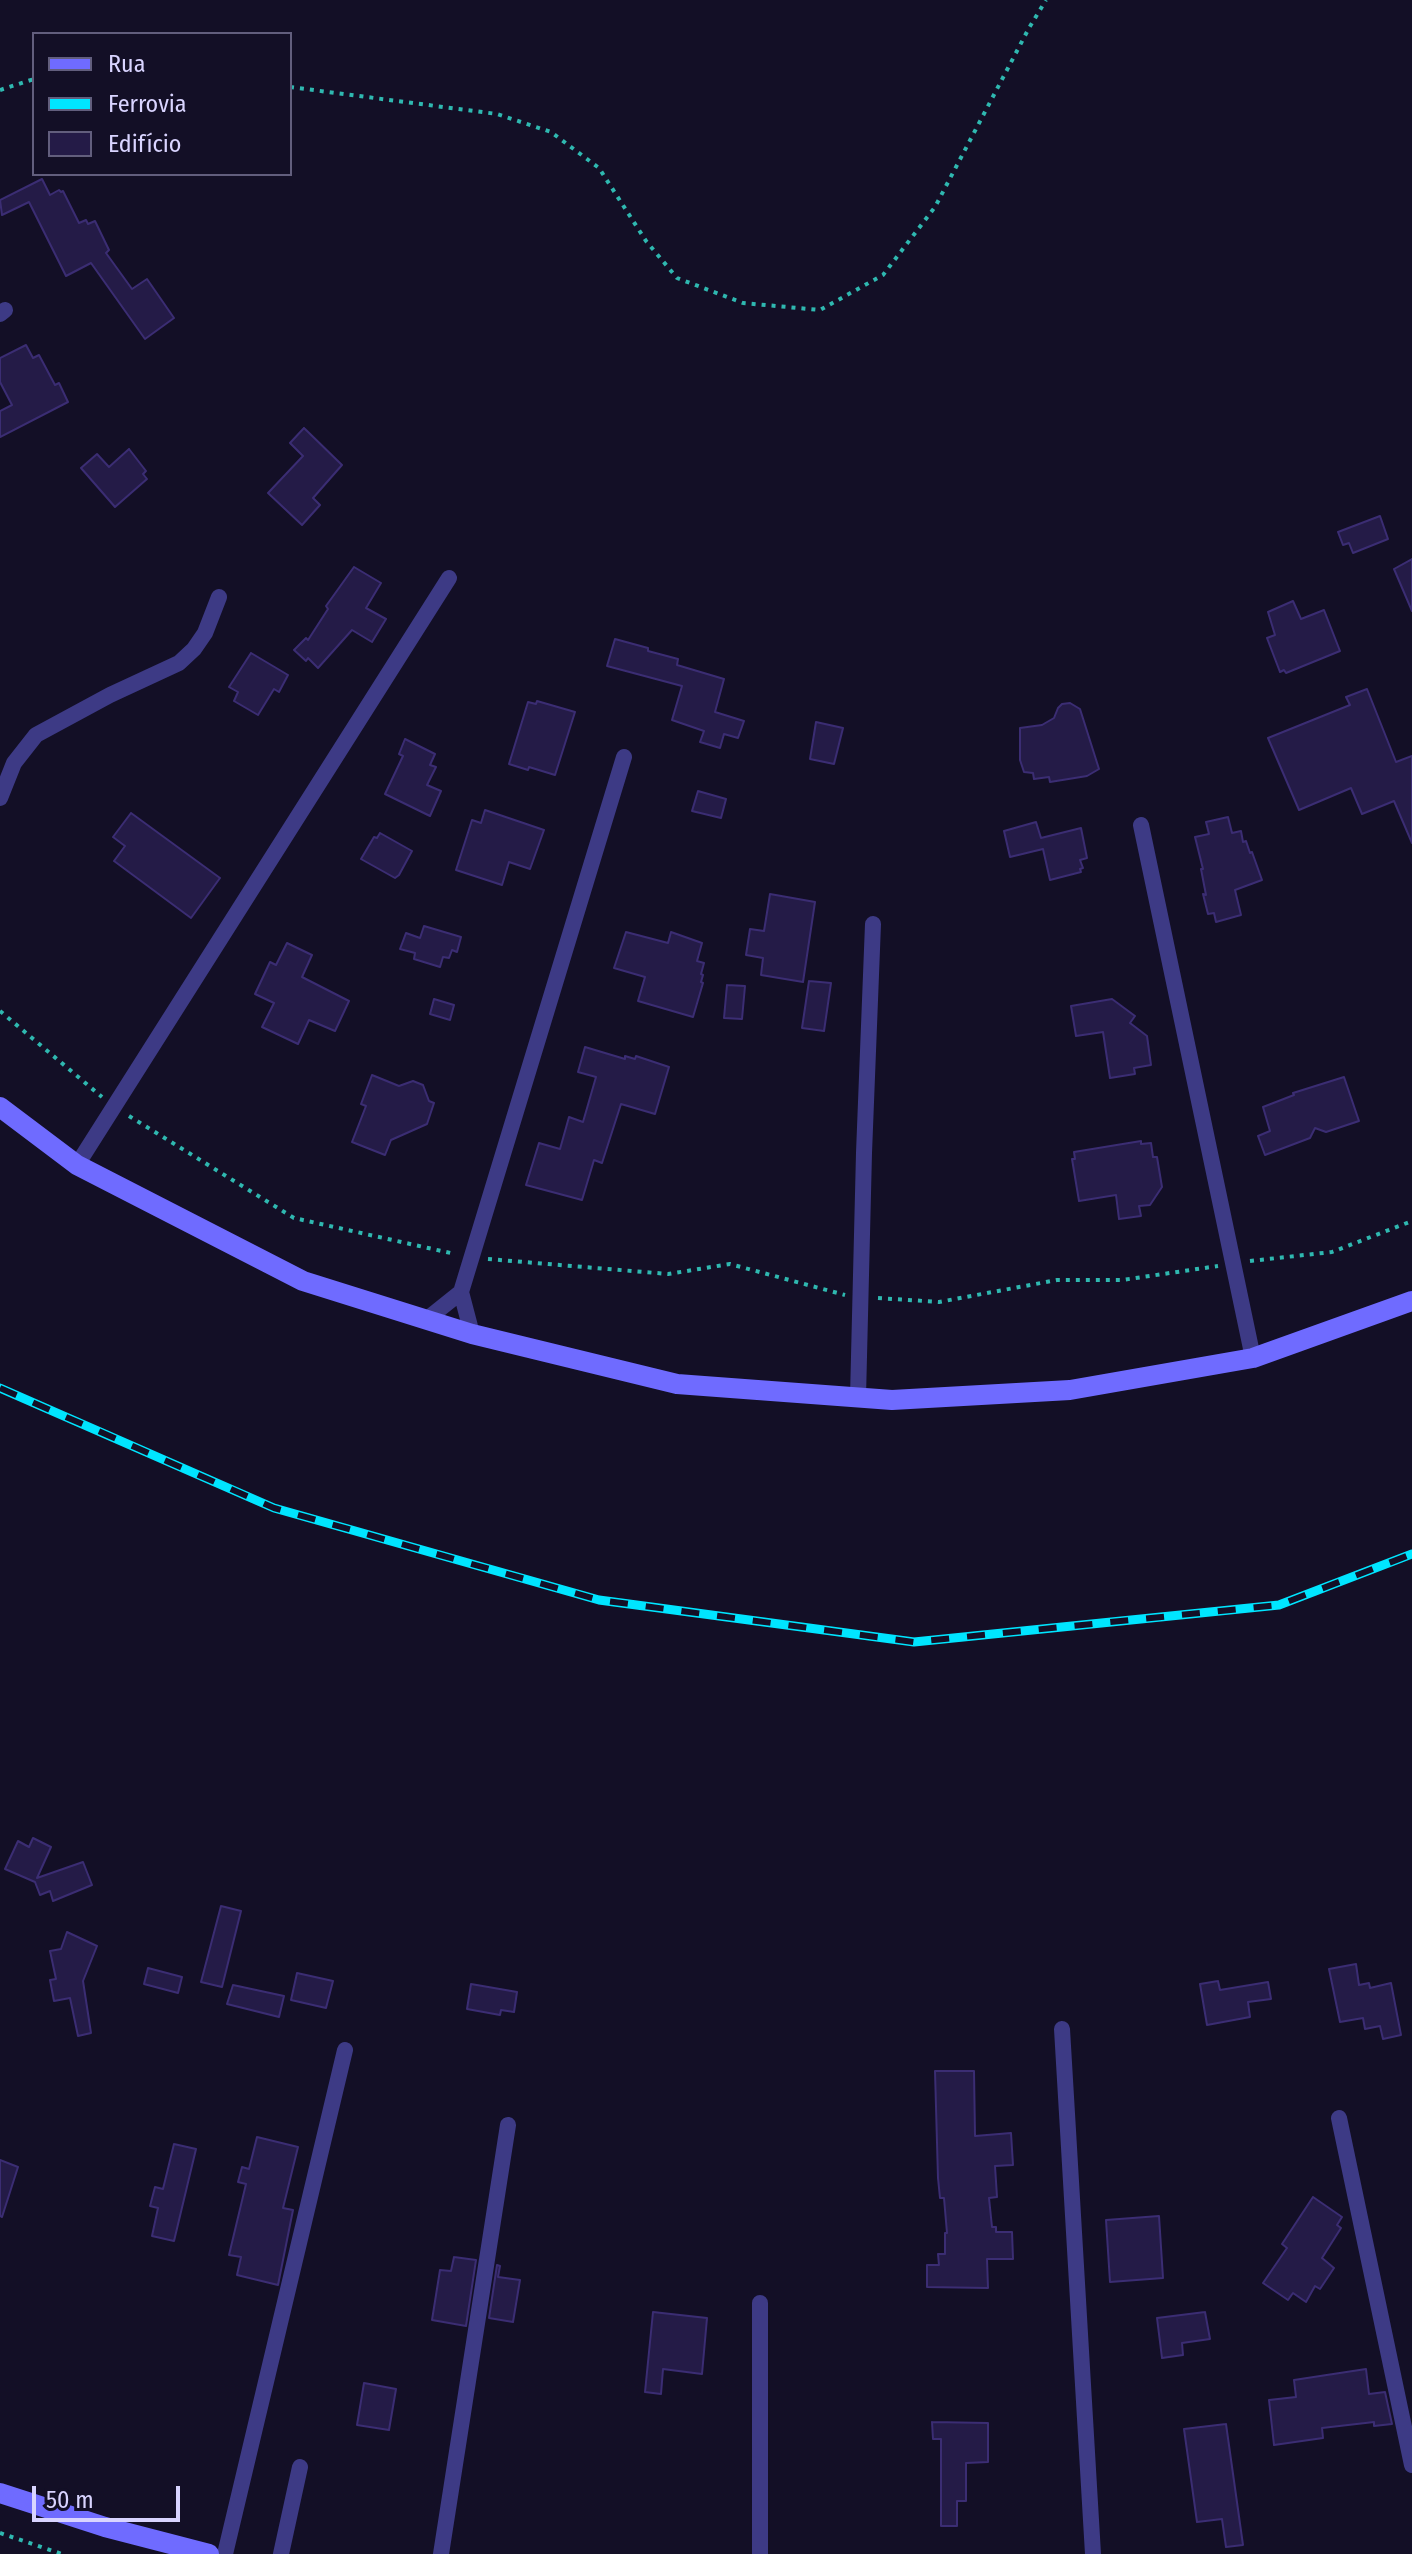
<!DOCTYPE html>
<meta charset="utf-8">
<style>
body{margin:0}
#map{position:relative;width:1412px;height:2554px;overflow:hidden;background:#130f26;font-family:"Fira Sans Condensed",sans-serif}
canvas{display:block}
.legend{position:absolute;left:32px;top:32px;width:260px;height:144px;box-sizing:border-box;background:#130f26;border:2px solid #625e7d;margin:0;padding:10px 14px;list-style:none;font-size:24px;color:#d9d4ff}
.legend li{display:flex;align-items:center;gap:16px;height:40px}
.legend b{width:40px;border:2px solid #625e7d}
.scale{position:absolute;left:32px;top:2486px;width:148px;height:36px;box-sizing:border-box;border:4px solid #d9d4ff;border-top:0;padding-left:10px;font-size:24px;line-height:28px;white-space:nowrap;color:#d9d4ff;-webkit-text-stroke:6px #130f26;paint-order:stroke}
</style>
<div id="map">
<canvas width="1412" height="2554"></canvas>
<ul class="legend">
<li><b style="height:10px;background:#6f6bff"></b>Rua</li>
<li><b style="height:10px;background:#00e5ff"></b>Ferrovia</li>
<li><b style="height:22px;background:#241b47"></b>Edifício</li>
</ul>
<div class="scale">50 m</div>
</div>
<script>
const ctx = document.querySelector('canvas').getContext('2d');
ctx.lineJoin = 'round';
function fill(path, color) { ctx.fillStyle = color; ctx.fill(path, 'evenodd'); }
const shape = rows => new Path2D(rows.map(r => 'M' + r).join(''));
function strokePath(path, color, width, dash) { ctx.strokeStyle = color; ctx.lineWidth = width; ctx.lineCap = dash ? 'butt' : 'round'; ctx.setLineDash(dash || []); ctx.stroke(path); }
const building = shape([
 [42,179,50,195,59,190,61,192,63,191,79,223,86,220,88,224,95,221,109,250,106,253,132,289,147,279,174,318,145,339,91,263,66,276,29,202,2,215,0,200,42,179],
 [26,345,33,358,39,355,55,385,59,383,68,402,0,437,0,411,12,405,0,382,0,358,26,345],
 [304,428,342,465,313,498,320,505,302,525,268,493,303,456,290,443,304,428],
 [129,449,146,471,143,474,147,479,115,507,81,468,97,454,109,467,129,449],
 [1380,516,1388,539,1353,553,1349,543,1343,545,1338,532,1380,516],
 [1412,559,1412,611,1394,569,1412,559],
 [354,567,381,583,366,608,386,619,372,642,352,630,318,668,308,658,306,661,294,650,306,638,308,640,328,609,326,606,354,567],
 [1293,601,1301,619,1324,610,1340,651,1286,673,1284,670,1280,672,1267,638,1275,635,1268,612,1293,601],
 [615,639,648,648,648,651,678,659,677,665,724,679,715,712,744,721,738,738,724,734,720,748,700,742,704,731,672,720,682,686,607,666,615,639],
 [251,653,288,675,279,692,274,689,258,715,234,701,238,692,229,687,251,653],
 [1367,689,1396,762,1412,756,1412,843,1394,801,1362,814,1351,788,1299,810,1268,738,1350,705,1346,697,1367,689],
 [537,701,575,712,555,775,529,767,528,770,509,764,528,702,536,704,537,701],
 [1070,703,1080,709,1099,769,1087,776,1050,782,1049,777,1034,779,1033,773,1024,772,1020,760,1020,728,1042,725,1054,718,1058,708,1062,704,1070,703],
 [816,722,843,728,834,764,810,759,816,722],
 [405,739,435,754,430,765,436,767,427,785,441,791,430,816,385,794,403,756,399,754,405,739],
 [698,791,726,799,721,818,692,811,698,791],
 [485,810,544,830,530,869,509,862,502,885,456,870,472,820,481,823,485,810],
 [131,813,220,878,191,918,114,861,125,846,113,837,131,813],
 [1228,817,1232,833,1241,831,1243,842,1246,841,1250,853,1252,852,1262,880,1235,890,1241,915,1216,922,1214,913,1208,914,1203,894,1206,895,1201,869,1203,869,1195,837,1209,834,1206,822,1228,817],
 [1036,822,1041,838,1081,828,1087,858,1080,860,1083,868,1080,869,1081,872,1050,880,1043,849,1010,857,1004,831,1036,822],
 [380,833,412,851,399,875,395,878,361,859,374,837,377,838,380,833],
 [770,894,815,902,803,982,761,975,763,958,746,955,750,929,764,931,770,894],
 [424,926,461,937,457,952,452,950,449,958,443,957,440,967,414,959,415,953,400,949,406,933,420,938,424,926],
 [626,932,668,943,671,932,702,943,697,961,704,963,701,974,703,975,701,982,703,983,693,1017,638,1001,645,977,614,968,626,932],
 [287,943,312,955,302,977,349,1001,335,1031,309,1020,298,1044,262,1027,274,1003,255,994,270,962,276,965,287,943],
 [809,981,831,983,824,1031,802,1028,809,981],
 [727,985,745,986,742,1019,724,1018,727,985],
 [434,999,454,1005,450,1020,430,1014,434,999],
 [1112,999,1135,1016,1130,1023,1147,1036,1151,1065,1134,1068,1135,1074,1110,1078,1103,1032,1076,1036,1071,1006,1112,999],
 [585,1047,625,1059,625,1056,635,1059,636,1056,669,1067,655,1114,621,1104,602,1163,594,1160,582,1200,526,1185,539,1143,560,1149,569,1117,583,1122,596,1077,578,1072,585,1047],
 [372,1075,399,1086,413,1081,423,1085,429,1101,434,1103,427,1124,391,1140,385,1155,352,1142,366,1106,361,1104,372,1075],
 [1344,1077,1359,1121,1326,1132,1315,1128,1310,1138,1265,1155,1258,1136,1270,1131,1263,1107,1294,1095,1293,1093,1344,1077],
 [1141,1141,1141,1144,1151,1143,1153,1157,1157,1157,1162,1187,1150,1205,1139,1206,1141,1216,1119,1219,1116,1195,1079,1201,1072,1159,1075,1159,1074,1152,1141,1141],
 [33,1838,51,1847,37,1878,83,1862,92,1885,53,1901,50,1891,40,1895,35,1882,5,1869,18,1841,29,1847,33,1838],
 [221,1906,241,1911,222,1987,201,1982,221,1906],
 [67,1932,97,1946,83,1981,91,2033,78,2036,70,1998,54,2001,50,1980,56,1979,50,1951,61,1949,67,1932],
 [1356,1964,1359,1985,1369,1983,1370,1988,1391,1983,1401,2035,1383,2039,1380,2026,1365,2029,1363,2018,1340,2022,1329,1969,1356,1964],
 [148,1968,182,1977,178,1993,144,1984,148,1968],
 [297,1973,333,1981,326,2008,291,2000,297,1973],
 [1218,1981,1220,1990,1268,1982,1271,1999,1248,2002,1250,2017,1207,2025,1200,1984,1218,1981],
 [471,1984,517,1992,514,2012,501,2010,500,2015,467,2009,471,1984],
 [233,1985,284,1996,279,2017,227,2004,233,1985],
 [935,2071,974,2071,975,2136,1011,2133,1013,2165,995,2166,997,2197,989,2198,992,2227,996,2227,996,2232,1012,2232,1013,2259,987,2259,988,2288,927,2287,927,2265,939,2265,938,2254,945,2254,945,2233,947,2233,944,2198,940,2198,938,2178,935,2071],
 [257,2137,298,2147,283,2208,293,2210,278,2285,237,2275,241,2257,229,2255,246,2184,238,2182,242,2167,249,2169,257,2137],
 [174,2144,196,2149,174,2241,152,2236,158,2208,150,2206,155,2187,163,2189,174,2144],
 [0,2160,18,2167,2,2217,0,2216,0,2160],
 [1313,2197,1342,2217,1337,2225,1341,2228,1322,2258,1334,2268,1320,2289,1315,2286,1306,2302,1293,2293,1288,2300,1263,2283,1287,2248,1282,2244,1313,2197],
 [1159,2216,1163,2278,1110,2282,1106,2220,1159,2216],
 [454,2257,476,2260,466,2326,432,2320,440,2270,451,2271,454,2257],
 [497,2265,500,2266,498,2277,520,2280,513,2322,489,2318,497,2265],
 [653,2312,707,2318,702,2374,663,2369,661,2394,645,2392,653,2312],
 [1205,2312,1210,2339,1182,2343,1183,2355,1162,2358,1157,2318,1205,2312],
 [1366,2369,1369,2394,1385,2392,1392,2424,1374,2426,1374,2422,1322,2428,1323,2438,1274,2445,1269,2400,1296,2397,1294,2380,1366,2369],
 [364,2383,396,2389,389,2430,357,2425,364,2383],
 [932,2422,988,2423,988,2462,966,2463,966,2501,957,2501,957,2526,941,2526,941,2439,933,2439,932,2422],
 [1226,2424,1243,2545,1226,2547,1222,2519,1197,2522,1184,2429,1226,2424]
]);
fill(building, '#241b47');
strokePath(building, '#3b2d73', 2);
strokePath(shape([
 [290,87,497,114,551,132,599,168,646,241,677,278,743,303,820,310,883,275,935,207,1029,28,1046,0],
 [0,90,34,79],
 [0,1011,102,1097],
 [129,1116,294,1218,455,1254],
 [488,1259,668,1274,730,1264,845,1295],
 [1250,1261,1332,1252,1412,1221],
 [878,1298,939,1302,1057,1280,1122,1280,1218,1266],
 [0,2533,62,2554]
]), '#2fb8b0', 4, [4, 6]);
strokePath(shape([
 [0,314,5,310],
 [0,798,14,763,36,735,110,695,179,663,194,649,205,633,219,597],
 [1141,825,1253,1358],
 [77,1165,449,578],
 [426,1320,461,1292],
 [472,1334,461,1292,624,757],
 [858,1397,864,1153,873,924],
 [1062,2029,1093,2554],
 [1339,2118,1412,2465],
 [760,2303,760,2554],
 [225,2554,345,2050],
 [281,2554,300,2467],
 [441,2554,508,2125]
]), '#3d3a85', 16);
strokePath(shape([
 [0,1107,77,1165,303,1281,472,1334,677,1384,892,1400,1070,1390,1253,1358,1412,1301],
 [0,2493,105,2527,209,2554]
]), '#6f6bff', 20);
const rail = shape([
 [0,1388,274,1508,599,1600,914,1642,1279,1605,1412,1554]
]);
strokePath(rail, '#00e5ff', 9);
strokePath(rail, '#130f26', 6, [18]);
</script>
